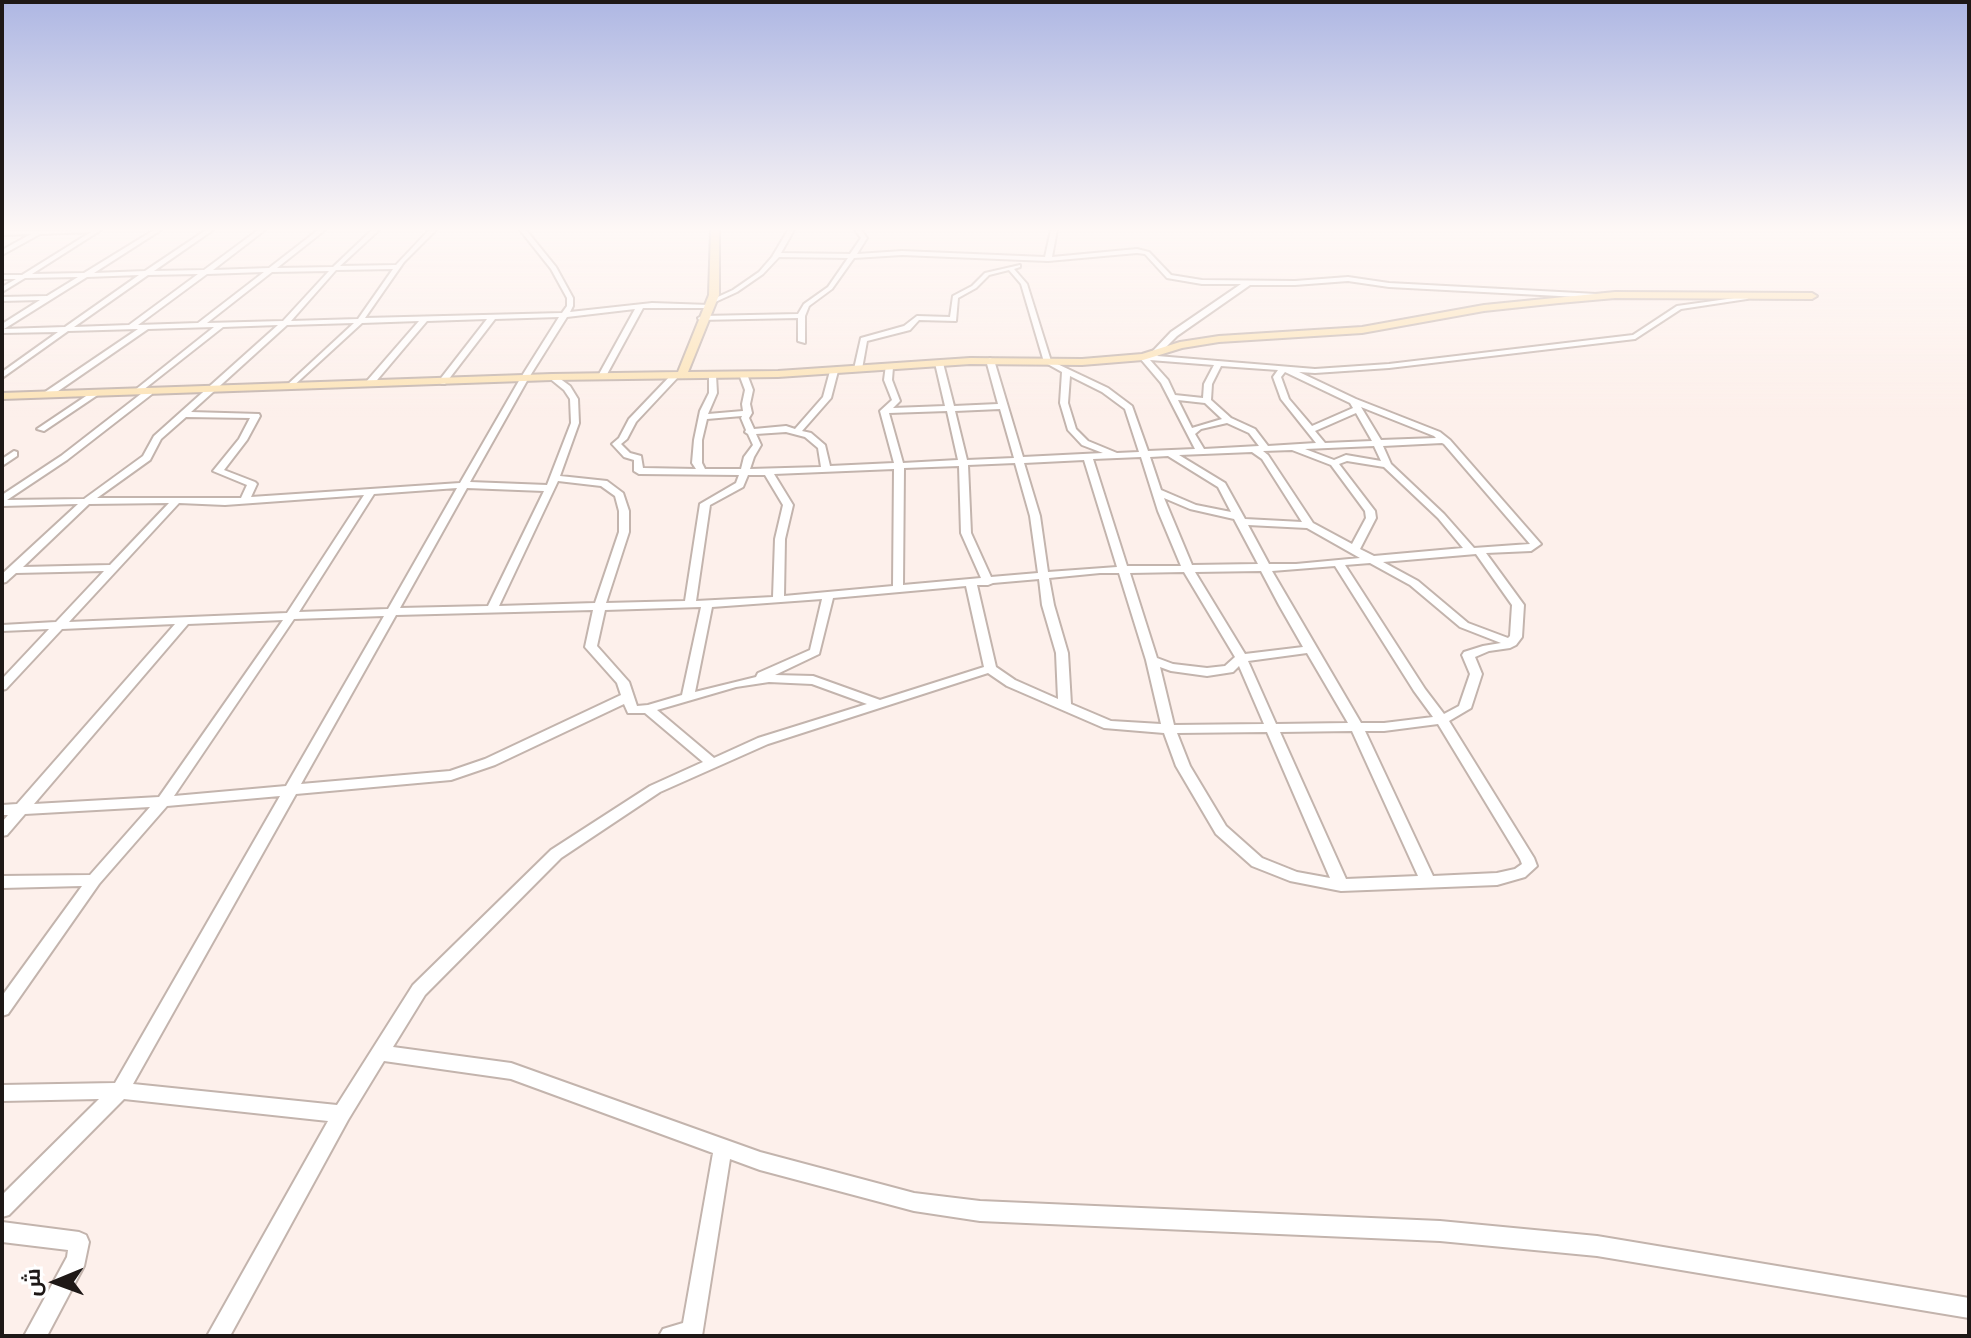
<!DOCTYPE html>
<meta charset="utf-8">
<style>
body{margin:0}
#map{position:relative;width:1971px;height:1338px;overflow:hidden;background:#fdf0eb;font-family:Manrope,Cairo,sans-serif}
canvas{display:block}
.frame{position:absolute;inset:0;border:4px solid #1e1816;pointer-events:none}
.north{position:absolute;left:16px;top:1242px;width:80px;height:80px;-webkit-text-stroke:6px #fff;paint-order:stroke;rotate:269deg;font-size:22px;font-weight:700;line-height:32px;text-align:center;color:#1e1816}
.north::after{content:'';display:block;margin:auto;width:28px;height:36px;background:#1e1816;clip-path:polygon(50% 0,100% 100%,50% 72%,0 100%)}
</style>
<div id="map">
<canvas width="1971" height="1338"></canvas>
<div class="frame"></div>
<div class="north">ش</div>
</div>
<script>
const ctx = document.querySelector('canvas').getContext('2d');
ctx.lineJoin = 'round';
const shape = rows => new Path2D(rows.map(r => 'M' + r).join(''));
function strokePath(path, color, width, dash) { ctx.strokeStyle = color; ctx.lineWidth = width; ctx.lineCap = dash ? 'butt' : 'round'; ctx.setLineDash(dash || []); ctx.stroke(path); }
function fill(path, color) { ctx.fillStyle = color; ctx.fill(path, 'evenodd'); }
const minor = shape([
 [101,230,32,274,84,273,154,230,161,230,94,273,145,271,206,230,213,230,154,271,204,270,258,230,265,230,213,270,269,268,318,230,325,230,277,268,333,267,372,230,379,230,340,266,396,265,429,230,436,230,404,262,365,318,562,313,567,306,567,298,551,269,520,230,526,230,556,267,573,298,573,306,570,312,652,303,710,305,711,306,708,308,643,308,606,376,602,378,598,376,635,309,567,317,528,379,470,482,547,485,571,423,570,399,564,390,548,377,555,375,570,386,578,399,579,423,560,476,607,481,623,493,629,511,629,532,606,603,685,601,700,504,736,483,739,475,639,474,634,471,634,460,624,457,612,444,619,438,629,419,673,373,680,375,636,422,627,439,621,444,630,453,641,456,643,468,696,469,692,463,694,440,700,411,709,393,709,373,716,375,717,393,708,414,743,411,742,404,745,390,739,374,743,372,747,374,753,390,750,404,752,413,749,418,754,429,786,426,795,429,823,397,830,371,834,369,838,371,831,398,802,431,811,433,825,445,830,466,894,463,880,411,892,400,884,380,886,365,893,367,892,380,900,401,893,408,945,406,935,363,939,361,943,363,954,406,998,404,986,360,990,358,994,360,1023,457,1103,453,1082,445,1068,430,1060,403,1062,372,1044,362,1021,284,1009,270,989,275,976,288,958,298,956,321,919,320,910,330,867,341,862,369,858,371,854,369,861,338,904,326,917,316,950,317,953,296,972,286,985,273,1020,265,1020,267,1014,269,1027,284,1051,361,1108,388,1132,406,1148,451,1195,449,1161,383,1139,357,1143,355,1152,355,1152,352,1171,332,1241,284,1202,284,1167,278,1145,254,1137,253,1048,261,902,255,854,258,832,289,809,306,805,316,805,343,798,341,798,318,699,320,698,318,702,316,798,314,804,304,828,287,848,258,779,257,763,274,737,292,713,303,709,303,709,301,733,290,759,272,772,257,788,230,794,230,781,253,850,254,861,238,855,230,861,230,867,238,857,254,902,251,1045,257,1051,230,1057,230,1052,257,1137,249,1149,252,1171,275,1202,280,1295,281,1348,277,1389,283,1597,294,1600,296,1597,298,1389,287,1348,281,1295,285,1250,285,1177,336,1157,356,1315,369,1389,364,1633,335,1677,306,1749,296,1750,297,1747,299,1681,309,1635,339,1389,368,1315,373,1299,372,1356,399,1440,432,1450,440,1541,544,1531,551,1486,553,1524,605,1522,637,1516,645,1510,648,1489,651,1475,657,1482,674,1471,708,1449,721,1534,858,1537,866,1525,877,1497,885,1341,891,1290,881,1252,866,1216,834,1176,766,1164,733,1104,728,1007,686,988,673,768,744,660,792,561,858,425,995,393,1047,511,1063,760,1152,914,1193,980,1201,1440,1221,1597,1236,1969,1298,1969,1318,1597,1256,1440,1241,980,1221,914,1211,760,1170,730,1159,702,1336,659,1336,663,1329,683,1323,713,1153,511,1079,384,1061,348,1120,230,1336,207,1336,328,1121,124,1099,9,1215,2,1217,2,1195,99,1099,2,1101,2,1085,115,1083,280,796,167,806,99,884,8,1014,2,1016,2,996,82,886,2,888,2,876,90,875,150,807,25,814,7,835,2,836,2,822,8,815,2,815,2,805,17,804,175,624,62,629,6,689,2,690,2,679,49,629,2,631,2,625,56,622,104,571,16,573,6,582,2,583,2,574,78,504,2,506,2,495,61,456,146,390,152,390,152,394,67,460,7,500,84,499,143,456,154,436,278,325,223,327,138,394,135,394,135,390,214,327,148,329,51,396,45,396,45,392,138,329,68,331,2,378,2,372,58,332,2,333,2,324,40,300,2,301,2,297,47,296,78,277,25,278,2,292,2,287,16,279,2,279,2,275,22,275,91,232,40,234,2,255,2,250,31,234,2,235,2,231,101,230],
 [393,269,358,319,291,321,336,270,393,269],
 [329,271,283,321,207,323,272,272,329,271],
 [264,272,198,323,138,325,207,274,264,272],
 [198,274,129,325,74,327,148,275,198,274],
 [139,275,65,327,4,329,87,277,139,275],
 [559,317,520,379,460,483,251,497,257,484,255,482,224,470,247,440,260,416,259,414,191,412,287,325,354,323,287,385,287,389,290,389,362,323,419,321,366,382,365,384,369,386,372,386,427,321,487,319,438,382,442,384,445,384,495,319,559,317],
 [1150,360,1214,365,1204,384,1203,398,1175,395,1168,380,1150,360],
 [1221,366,1278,370,1273,377,1281,399,1316,443,1268,446,1255,429,1231,418,1211,400,1212,384,1221,366],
 [1285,372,1350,403,1353,408,1312,426,1289,399,1281,377,1285,372],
 [1070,376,1102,392,1125,409,1139,452,1117,453,1088,441,1076,429,1068,403,1070,376],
 [1178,400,1205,403,1222,419,1192,428,1178,400],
 [1361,407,1434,436,1436,438,1381,440,1361,407],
 [1000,409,1014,458,967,460,955,411,1000,409],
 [947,411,958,460,903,463,889,413,947,411],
 [1356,413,1372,441,1325,443,1315,431,1356,413],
 [742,416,741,418,746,430,745,432,748,434,753,445,744,457,741,469,705,469,702,463,702,440,707,419,742,416],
 [186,417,250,418,239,439,213,471,247,485,241,498,97,498,150,460,161,439,186,417],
 [1227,423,1249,433,1259,446,1204,449,1195,434,1201,429,1227,423],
 [786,432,805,437,818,448,821,467,750,469,754,457,761,445,756,434,786,432],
 [1442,443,1444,444,1530,544,1474,548,1444,514,1391,464,1383,446,1442,443],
 [1374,446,1381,461,1346,455,1334,460,1305,449,1374,446],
 [1292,450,1331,465,1365,511,1366,518,1352,544,1313,523,1268,455,1263,451,1292,450],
 [1252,452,1262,459,1302,522,1245,519,1225,483,1179,455,1252,452],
 [1168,456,1218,487,1231,512,1196,505,1161,490,1150,457,1168,456],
 [1141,457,1158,511,1181,566,1127,566,1093,459,1141,457],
 [1084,460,1117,567,1048,572,1040,516,1024,463,1084,460],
 [1347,461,1384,467,1438,518,1463,548,1374,556,1360,549,1376,518,1375,511,1339,464,1347,461],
 [1015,463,1030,516,1038,573,991,577,971,533,968,465,1015,463],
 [959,466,961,533,981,578,903,585,904,468,959,466],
 [894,469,893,586,784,596,785,539,793,505,774,474,894,469],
 [748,475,765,475,783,505,775,539,773,597,696,601,710,505,743,487,748,475],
 [558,481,601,486,615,496,619,511,619,532,595,603,499,606,558,481],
 [457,488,388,609,299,612,374,494,457,488],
 [467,488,544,491,488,606,400,608,467,488],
 [364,495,287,613,69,622,179,503,225,505,364,495],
 [1164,498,1190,509,1234,519,1258,564,1192,565,1164,498],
 [169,503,110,565,23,567,89,504,169,503],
 [1248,525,1307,528,1360,558,1296,564,1269,564,1248,525],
 [1476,554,1512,605,1510,636,1508,638,1468,623,1418,581,1383,562,1476,554],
 [1370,563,1410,585,1460,627,1501,643,1483,646,1464,652,1462,655,1470,674,1459,706,1444,714,1425,689,1345,565,1370,563],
 [1335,566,1414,691,1433,717,1384,723,1361,723,1272,571,1335,566],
 [1261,571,1279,605,1303,647,1245,654,1195,572,1261,571],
 [1184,572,1235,657,1225,666,1207,668,1173,664,1157,658,1130,573,1184,572],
 [1100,573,1119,573,1146,660,1161,724,1111,721,1071,704,1068,653,1054,605,1049,578,1100,573],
 [1039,579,1042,605,1056,653,1058,699,1015,680,996,667,977,585,988,585,993,583,1039,579],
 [966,586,984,667,880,700,813,676,775,675,819,654,833,598,966,586],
 [822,599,810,650,758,673,756,677,695,692,712,607,822,599],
 [701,607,682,695,648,705,637,706,629,682,597,646,605,610,701,607],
 [593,610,585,647,617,683,621,695,485,759,450,771,301,784,396,615,593,610],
 [384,616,286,786,174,796,294,619,384,616],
 [283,620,159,797,34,804,188,624,283,620],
 [1307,653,1348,723,1276,724,1248,661,1307,653],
 [1239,666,1264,724,1174,725,1160,667,1171,671,1207,676,1233,672,1239,666],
 [769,682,812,684,867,704,758,738,714,758,657,710,736,687,769,682],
 [624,704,628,713,645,713,703,762,650,786,551,850,413,985,337,1105,133,1084,296,794,451,780,495,765,624,704],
 [1438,724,1520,859,1522,864,1515,869,1497,873,1433,876,1365,731,1384,731,1438,724],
 [1352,731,1418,876,1346,879,1280,732,1352,731],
 [1267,732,1330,878,1297,872,1262,858,1226,826,1190,766,1177,733,1267,732],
 [95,390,102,392,44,431,37,429,95,390],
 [14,451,17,452,17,456,2,466,2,459,14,451],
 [2,1222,79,1232,86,1235,89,1242,84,1266,47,1336,24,1336,67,1257,68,1250,2,1242,2,1222]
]);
const secondary = shape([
 [711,230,719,230,719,295,688,372,778,371,970,358,1082,359,1142,354,1180,342,1219,336,1362,327,1484,305,1615,292,1812,293,1817,296,1812,299,1615,298,1559,303,1484,311,1362,333,1219,342,1182,348,1143,360,1082,365,970,364,778,377,552,380,2,399,2,393,552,374,678,372,709,295,711,230]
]);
strokePath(minor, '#c3b4ad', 4);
strokePath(secondary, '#c3b4ad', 4);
fill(minor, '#fff');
fill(secondary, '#fce3b6');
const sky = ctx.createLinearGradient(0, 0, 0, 417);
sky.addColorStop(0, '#aeb7e3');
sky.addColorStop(0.55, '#fef8f6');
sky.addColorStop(1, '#fef8f600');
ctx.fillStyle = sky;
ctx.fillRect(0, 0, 1971, 417);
</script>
